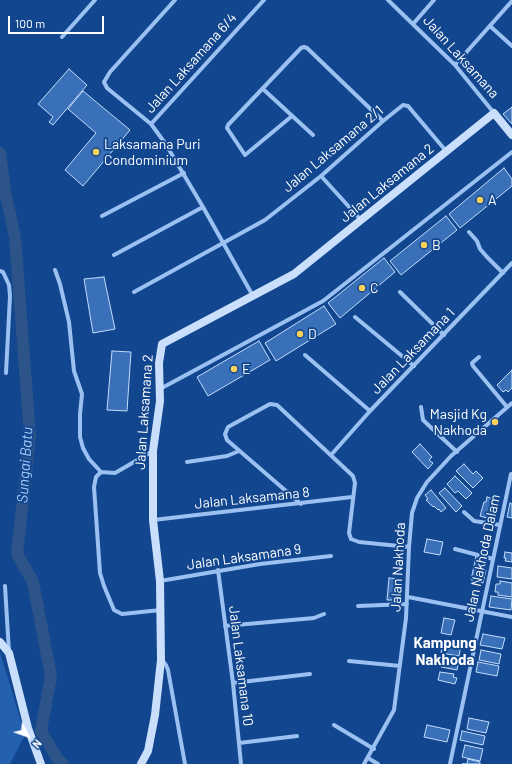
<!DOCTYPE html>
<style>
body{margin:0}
#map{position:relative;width:512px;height:764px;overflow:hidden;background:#12468e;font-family:Barlow,sans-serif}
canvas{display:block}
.north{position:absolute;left:8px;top:716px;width:40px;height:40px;-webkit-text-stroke:3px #12468e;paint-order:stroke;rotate:131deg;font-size:11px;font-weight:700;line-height:16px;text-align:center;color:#fff}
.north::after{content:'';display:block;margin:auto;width:14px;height:18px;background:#fff;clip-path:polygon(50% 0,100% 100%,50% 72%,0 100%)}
.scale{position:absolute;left:8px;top:16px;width:96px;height:18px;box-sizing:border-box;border:2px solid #fff;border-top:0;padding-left:5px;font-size:12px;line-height:14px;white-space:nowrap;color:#fff;-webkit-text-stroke:3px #12468e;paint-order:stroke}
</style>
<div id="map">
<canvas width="512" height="764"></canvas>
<div class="north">N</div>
<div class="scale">100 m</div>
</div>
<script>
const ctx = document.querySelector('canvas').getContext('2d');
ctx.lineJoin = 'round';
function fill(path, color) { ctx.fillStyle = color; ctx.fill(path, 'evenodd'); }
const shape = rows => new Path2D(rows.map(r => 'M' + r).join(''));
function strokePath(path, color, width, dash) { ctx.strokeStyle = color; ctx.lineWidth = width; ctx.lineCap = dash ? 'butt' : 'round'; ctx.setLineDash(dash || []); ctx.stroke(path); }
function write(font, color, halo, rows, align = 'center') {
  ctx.font = font + ' Barlow,sans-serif'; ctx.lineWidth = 3.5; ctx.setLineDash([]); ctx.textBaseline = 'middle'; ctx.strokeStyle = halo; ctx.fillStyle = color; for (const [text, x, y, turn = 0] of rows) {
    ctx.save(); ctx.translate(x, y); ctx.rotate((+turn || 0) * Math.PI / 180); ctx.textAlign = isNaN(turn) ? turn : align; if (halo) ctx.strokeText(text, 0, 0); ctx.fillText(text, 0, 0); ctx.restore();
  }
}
fill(shape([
 [0,652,25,735,10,764,0,764]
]), '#2360ae');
strokePath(shape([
 [0,153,6,196,15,237,30,436,17,554,33,582,51,676,41,731,57,758,63,764]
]), '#2d5489', 12);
const building = shape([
 [69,69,87,85,53,125,49,122,53,117,38,104,69,69],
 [83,91,130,130,83,186,65,170,96,133,68,109,83,91],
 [512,107,512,124,503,114,512,107],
 [504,168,512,179,512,186,460,228,449,214,504,168],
 [446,216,457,230,401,275,390,261,446,216],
 [384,258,395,272,340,318,328,303,384,258],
 [104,277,115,329,93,333,84,279,104,277],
 [324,306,336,324,276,361,265,343,324,306],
 [259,341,270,360,208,396,197,377,259,341],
 [112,351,131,352,127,411,107,410,112,351],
 [512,370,512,388,508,392,506,390,503,392,497,385,512,370],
 [420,444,432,457,429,460,433,463,428,469,412,452,420,444],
 [464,464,473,474,476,471,483,478,473,488,456,471,464,464],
 [455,476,472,493,466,499,458,491,455,493,447,484,455,476],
 [445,488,462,506,456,512,439,493,445,488],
 [431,490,446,508,441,512,439,509,438,510,434,506,433,507,426,500,428,499,425,495,431,490],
 [487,497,497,500,494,520,480,516,484,502,486,502,487,497],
 [510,503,512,504,512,518,507,517,510,503],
 [427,539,443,542,440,555,424,552,427,539],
 [505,552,512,553,512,562,505,561,506,558,504,558,505,552],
 [476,556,487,559,484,570,486,570,483,583,471,580,476,556],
 [498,566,512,568,512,579,497,577,498,566],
 [389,578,400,579,399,598,395,597,394,600,387,600,389,578],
 [500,581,512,583,512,597,498,595,498,592,495,592,496,584,500,584,500,581],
 [491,596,512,599,511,610,489,607,491,596],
 [444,618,455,620,451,635,441,633,444,618],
 [483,634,505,638,502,649,480,645,483,634],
 [443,642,461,645,459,656,441,653,443,642],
 [481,650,501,654,499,664,479,660,481,650],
 [440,656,459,660,457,670,441,667,441,666,438,665,440,656],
 [478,662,499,666,497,676,476,672,478,662],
 [440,672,454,674,453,677,457,678,455,684,438,680,440,672],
 [469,718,489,722,486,733,467,729,469,718],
 [427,725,450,730,447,742,424,737,427,725],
 [462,731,485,736,483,745,460,740,462,731],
 [465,745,483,749,480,761,462,757,465,745],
 [468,759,480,762,480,764,462,764,467,764,468,759]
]);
fill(building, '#3a70b8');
strokePath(building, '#c2dcfd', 1);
strokePath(shape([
 [175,0,110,72,104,82,107,88,151,124,165,143,203,207,253,296],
 [388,0,455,65,494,113],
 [413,24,434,0],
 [490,26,512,46],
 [62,37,95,0],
 [455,65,512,1],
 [263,89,313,135],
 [292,116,245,155,227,128,228,125,301,48,304,47,307,48,383,121],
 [151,124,264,0],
 [321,176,361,220],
 [102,216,184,173],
 [469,232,477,241,480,249,487,257,503,273],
 [114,255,203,207],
 [55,270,60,284,69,322,74,371,82,394,80,414,80,437,83,448,89,459,101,472],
 [0,271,3,272,9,285,10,296,6,373],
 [134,292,265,220,321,176,383,121,403,105,408,106,446,151],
 [400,292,444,335],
 [355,317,414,366],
 [305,355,370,411],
 [479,357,472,363,473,366,507,407],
 [160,389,323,301,512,152],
 [421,407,423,420,457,452],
 [153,451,115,473,101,472,96,477,94,487,100,573,104,586,114,610,122,614,161,610],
 [331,455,370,411,512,263],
 [187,462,227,456,239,451],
 [301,504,227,440,225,434,228,427,270,404,277,405,353,476,355,483,349,533,351,539,359,542,409,547],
 [464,512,474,521,500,525],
 [153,520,352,497],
 [455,549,493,559],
 [218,570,233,683,241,764],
 [160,581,260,564,331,556],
 [5,586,9,652],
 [408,597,512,617],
 [358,606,407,604],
 [225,626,314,618,324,614],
 [162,660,166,665,168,670,185,764],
 [349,661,400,666],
 [233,683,310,674],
 [334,725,374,749],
 [239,743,297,736],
 [368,758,378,764],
 [364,764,394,710,406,618,409,547,412,513,417,498,427,482,451,456,512,403],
 [450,764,511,474]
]), '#9bc1f2', 4);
strokePath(shape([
 [0,642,9,653,28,728,41,764],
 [141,764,148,751,155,715,161,660,160,581,153,520,153,451,160,401,159,363,162,344,294,274,494,113,512,135]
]), '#cadffc', 8);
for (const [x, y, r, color] of [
 [96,152,4,"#ffd25c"],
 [480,200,4,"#ffd25c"],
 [424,245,4,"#ffd25c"],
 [362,288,4,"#ffd25c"],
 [300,334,4,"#ffd25c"],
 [234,369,4,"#ffd25c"],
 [495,422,4,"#ffd25c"]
]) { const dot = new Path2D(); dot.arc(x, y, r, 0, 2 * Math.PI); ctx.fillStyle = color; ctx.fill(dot); strokePath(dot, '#12468e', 1.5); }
write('14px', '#fff', '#12468e', [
 ["Jalan Laksamana",461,57,48],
 ["Jalan Laksamana 6/4",191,63,-48],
 ["Jalan Laksamana 2/1",333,149,-40],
 ["Jalan Laksamana 2",387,183,-39],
 ["Jalan Laksamana 1",413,351,-46],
 ["Jalan Laksamana 2",144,412,-86],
 ["Jalan Laksamana 8",252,498,-6],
 ["Jalan Laksamana 9",244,557,-8],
 ["Jalan Nakhoda Dalam",482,558,-78],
 ["Jalan Nakhoda",398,567,-87],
 ["Jalan Laksamana 10",241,666,83]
]);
write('14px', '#fff', '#12468e', [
 ["Laksamana Puri",104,144],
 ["Condominium",104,160],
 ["A",488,200],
 ["B",432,245],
 ["C",370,288],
 ["D",308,334],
 ["E",242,369],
 ["Masjid Kg",487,414,"right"],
 ["Nakhoda",487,430,"right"]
], 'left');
write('italic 15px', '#a7cbf9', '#12468e', [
 ["Sungai Batu",25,465,-86]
]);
write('bold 15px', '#fff', '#12468e', [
 ["Kampung",445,643],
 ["Nakhoda",445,660]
]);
</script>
